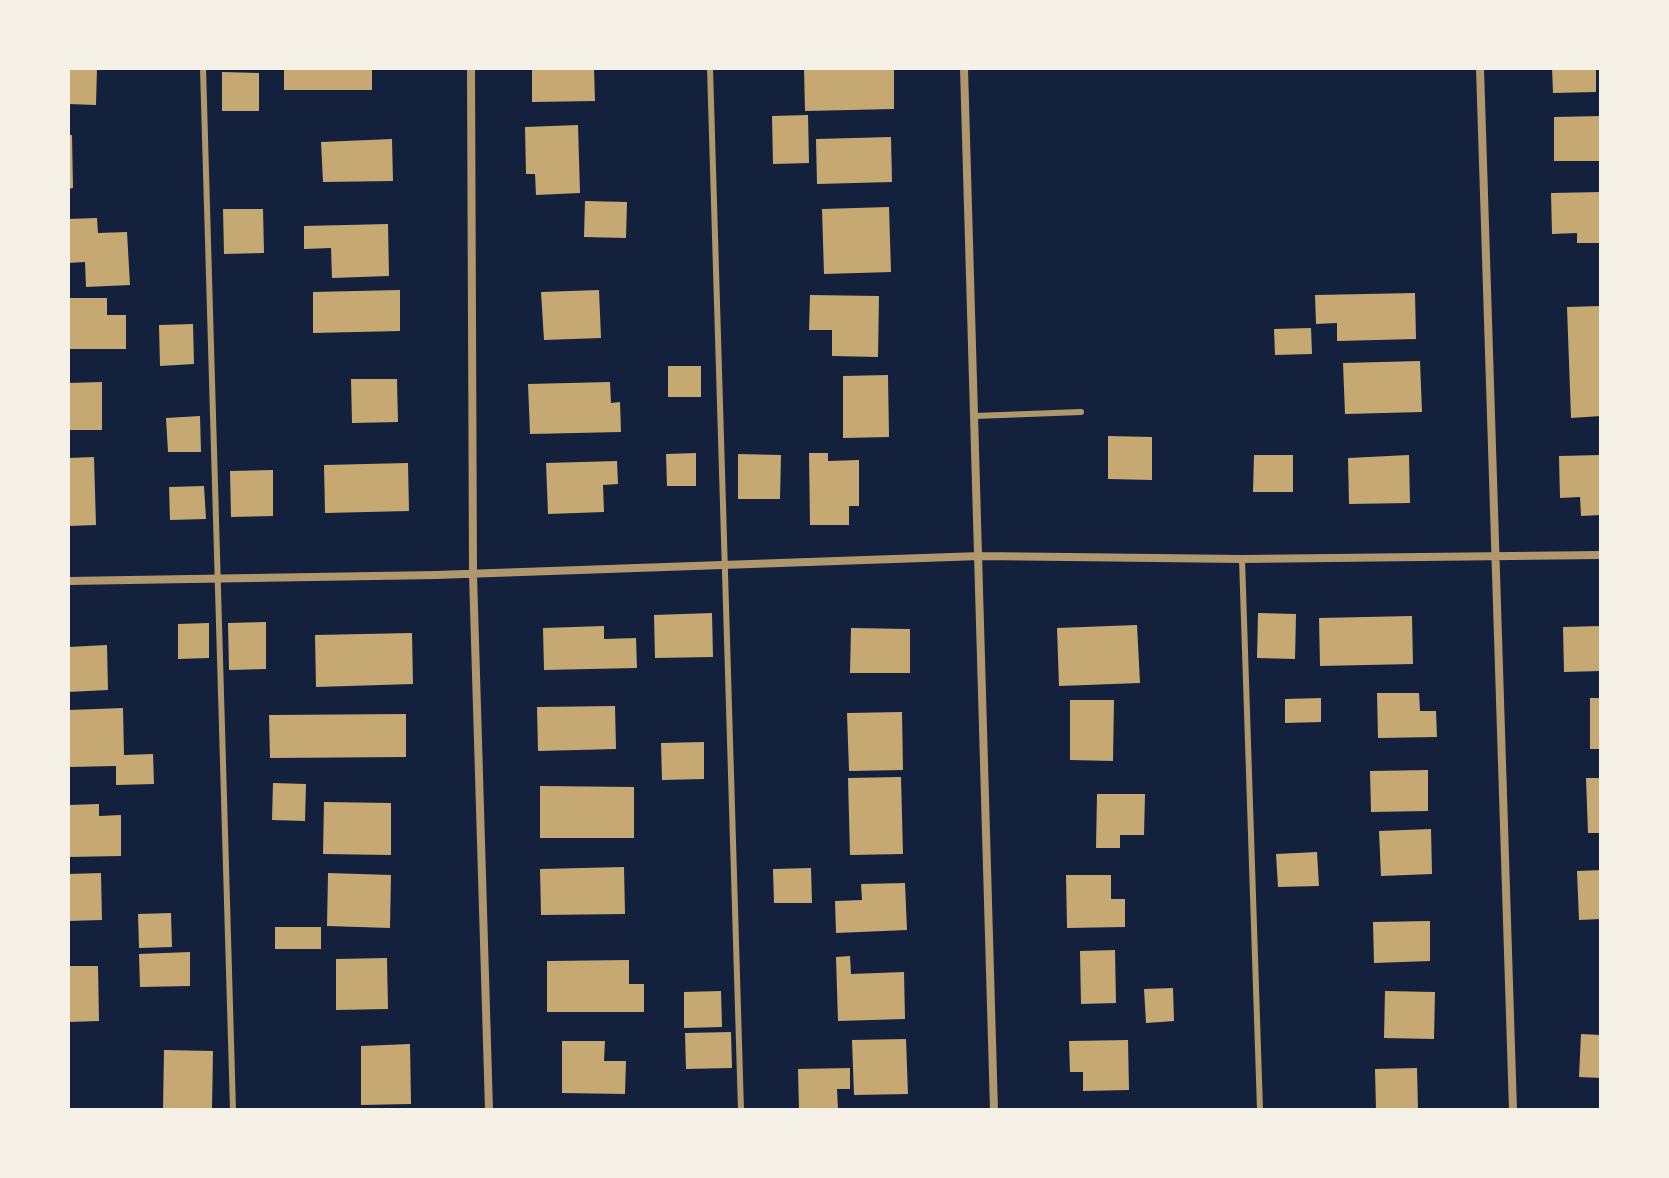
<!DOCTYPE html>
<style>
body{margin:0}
#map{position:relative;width:1669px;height:1178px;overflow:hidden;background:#14213d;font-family:Spectral,serif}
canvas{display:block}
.frame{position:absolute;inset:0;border:70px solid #f6f1e7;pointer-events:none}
</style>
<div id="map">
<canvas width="1669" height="1178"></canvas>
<div class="frame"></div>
</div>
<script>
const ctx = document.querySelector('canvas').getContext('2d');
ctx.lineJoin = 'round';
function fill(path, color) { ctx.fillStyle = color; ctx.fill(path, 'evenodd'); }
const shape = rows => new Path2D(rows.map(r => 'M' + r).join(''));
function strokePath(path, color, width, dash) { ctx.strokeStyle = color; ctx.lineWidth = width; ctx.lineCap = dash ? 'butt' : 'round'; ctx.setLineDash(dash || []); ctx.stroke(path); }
fill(shape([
 [68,68,97,68,96,105,68,104],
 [284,68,372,68,372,90,284,90],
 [532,68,594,68,595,101,532,102],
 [804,68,894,68,894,109,805,111],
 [1552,68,1596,68,1596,92,1553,93],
 [222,72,259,73,259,111,222,111],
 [808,115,809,163,773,164,772,116],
 [1601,116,1601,161,1554,161,1554,117],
 [578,125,580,193,536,195,535,174,526,174,525,127],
 [68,135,72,135,73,188,68,189],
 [891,137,892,182,817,184,816,139],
 [392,139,393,181,323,182,321,142],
 [1601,192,1601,243,1577,243,1577,233,1552,234,1551,193],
 [585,201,627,202,626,238,584,237],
 [889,207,891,272,824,274,822,209],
 [223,209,263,209,264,253,224,254],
 [97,218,98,233,127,232,130,285,86,287,85,262,68,263,68,219],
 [388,224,389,276,332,278,331,248,304,249,304,226],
 [400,290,400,331,313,333,313,292],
 [599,290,601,338,544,340,541,292],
 [1415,293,1416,339,1337,341,1337,323,1316,324,1315,295],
 [810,295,879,296,878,357,832,356,832,330,809,330],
 [68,298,107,298,107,315,126,315,126,349,68,349],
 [1601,306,1601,416,1571,418,1567,307],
 [193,324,194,364,160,366,159,325],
 [1311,328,1312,354,1275,355,1274,329],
 [1420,361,1422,412,1345,414,1343,363],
 [668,366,701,366,701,397,668,397],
 [888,375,889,437,843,438,843,376],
 [351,379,397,379,398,422,352,423],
 [102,382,102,430,68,430,68,383],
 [610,382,611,403,620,402,621,432,530,434,528,384],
 [200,416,201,452,168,452,166,418],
 [1108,436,1152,437,1152,480,1108,479],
 [696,453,696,486,667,486,666,454],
 [809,453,828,453,828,461,859,460,859,506,849,506,849,525,810,525],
 [738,454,781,455,780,499,738,499],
 [1254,455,1293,455,1293,492,1253,492],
 [1409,455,1410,503,1349,504,1348,458],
 [1601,455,1601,515,1581,516,1580,497,1560,498,1559,456],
 [94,457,96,525,68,526,68,458],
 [617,461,618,484,603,485,604,512,548,514,546,463],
 [408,463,409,511,325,513,324,465],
 [273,470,273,516,231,517,230,471],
 [204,486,206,519,170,520,169,487],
 [712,613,713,657,655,658,654,615],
 [1258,613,1296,614,1295,659,1257,658],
 [1412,616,1413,664,1320,666,1319,618],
 [266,622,266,669,229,670,228,623],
 [209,623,209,658,178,659,178,624],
 [1137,625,1140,683,1059,686,1057,628],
 [604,626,604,639,636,638,637,668,544,670,543,628],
 [1601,626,1601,671,1564,672,1563,627],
 [851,628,910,629,910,673,850,673],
 [412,633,413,684,316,687,315,635],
 [107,645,108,690,68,692,68,647],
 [1377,693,1419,693,1420,711,1436,711,1437,737,1378,738],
 [1321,698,1321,722,1285,723,1285,699],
 [1590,698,1601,698,1601,749,1590,749],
 [1070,700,1114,700,1113,761,1070,760],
 [615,706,616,749,538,751,537,707],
 [123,708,124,755,153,754,154,784,116,785,116,766,68,767,68,710],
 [902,712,903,770,849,771,847,713],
 [406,714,406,757,270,758,269,715],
 [704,742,704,779,662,780,661,743],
 [1428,770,1428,811,1371,812,1370,771],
 [901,777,903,854,850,855,848,778],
 [1586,778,1601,778,1601,833,1588,833],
 [273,783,306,784,305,821,272,820],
 [540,786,634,787,634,838,540,838],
 [1097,794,1145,794,1144,835,1120,835,1120,848,1096,848],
 [324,802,391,803,391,855,323,854],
 [99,804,99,816,121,815,121,856,68,857,68,805],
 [1431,829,1432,874,1381,876,1379,831],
 [1317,852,1319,886,1278,887,1276,854],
 [624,867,625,914,541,915,540,869],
 [811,868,812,903,774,903,773,869],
 [1601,870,1601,919,1579,920,1577,871],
 [101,873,102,920,68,921,68,874],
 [328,873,391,875,390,928,327,926],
 [1066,875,1111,875,1111,899,1125,899,1125,927,1067,928],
 [905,883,907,930,836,933,835,901,862,900,861,884],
 [171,913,172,947,139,948,138,914],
 [1430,921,1430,961,1374,963,1373,922],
 [275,927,321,927,321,949,275,949],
 [1115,950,1116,1003,1081,1004,1080,951],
 [190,952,190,986,140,987,139,954],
 [850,956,851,974,904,972,905,1019,838,1021,836,957],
 [387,958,388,1009,336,1010,336,959],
 [629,960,629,984,644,984,644,1012,547,1012,547,961],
 [68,966,98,966,99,1021,68,1022],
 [1173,988,1174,1021,1146,1023,1144,989],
 [721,991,722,1027,684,1028,684,992],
 [1385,991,1435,992,1434,1039,1384,1038],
 [731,1032,732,1068,686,1069,685,1033],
 [1581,1034,1601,1035,1601,1078,1579,1077],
 [906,1039,908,1094,854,1095,852,1040],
 [1128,1040,1129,1090,1083,1091,1083,1072,1070,1072,1069,1041],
 [562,1041,605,1041,604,1061,626,1061,625,1094,562,1093],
 [410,1044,411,1104,361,1105,361,1046],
 [164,1050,213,1051,212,1110,163,1110],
 [850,1068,850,1089,837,1089,838,1109,799,1110,798,1069],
 [1417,1068,1418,1110,1376,1110,1375,1069]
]), '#c6a872');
strokePath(shape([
 [203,68,233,1110],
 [710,68,741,1110],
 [975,416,1081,412],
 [1242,559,1260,1110]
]), '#b1986c', 6);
strokePath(shape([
 [471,68,473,574,489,1110],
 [964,68,994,1110],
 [1480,68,1513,1110],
 [68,581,436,575,980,556,1242,559,1601,555]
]), '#b1986c', 8);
</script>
